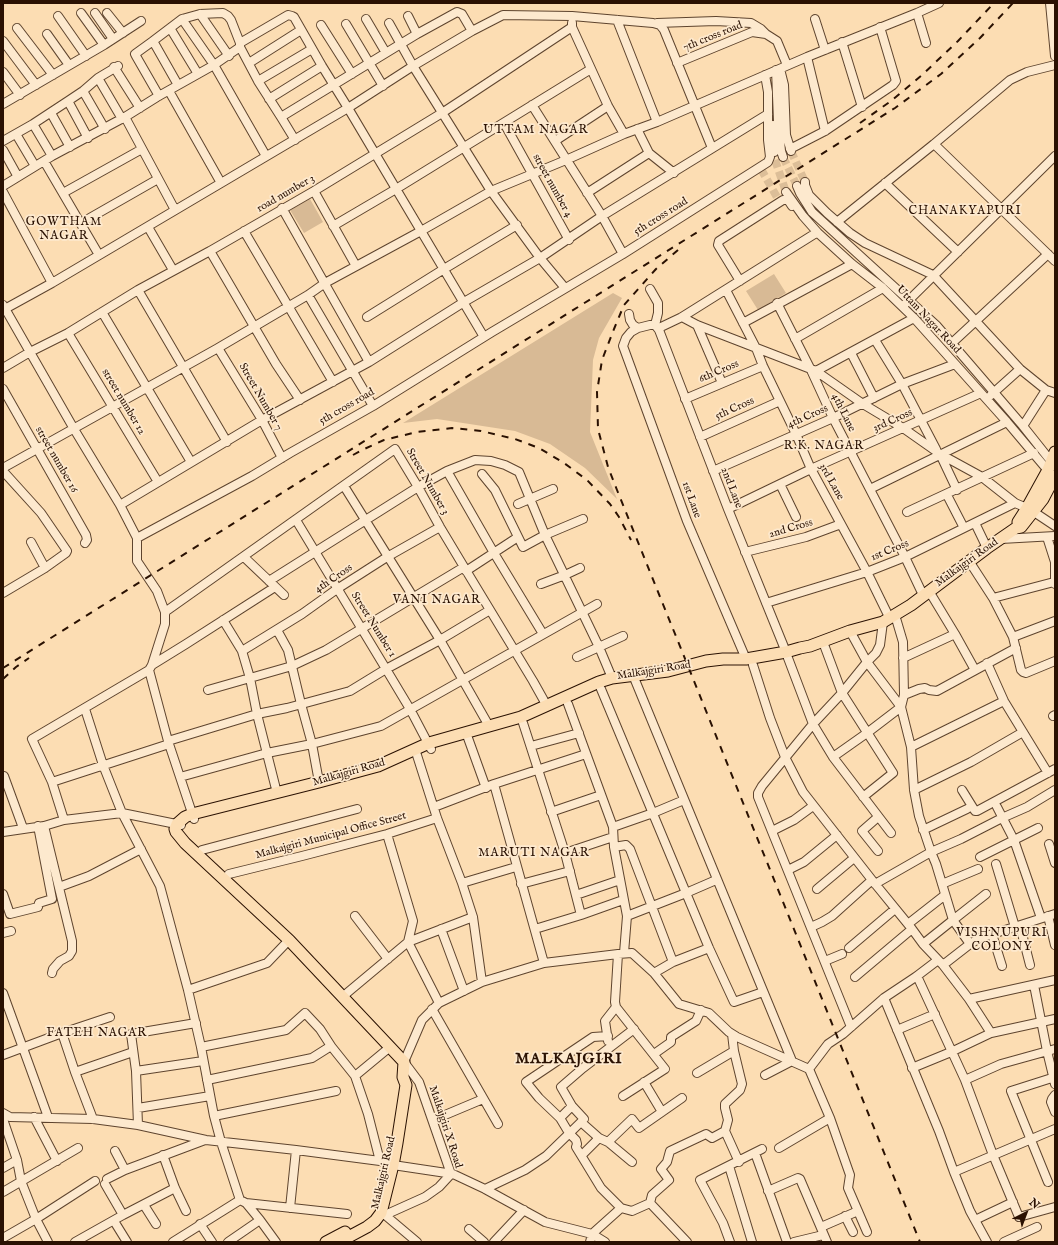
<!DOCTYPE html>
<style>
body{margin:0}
#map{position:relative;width:1058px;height:1245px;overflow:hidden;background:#fcddb3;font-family:"IM FELL English",serif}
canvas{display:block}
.frame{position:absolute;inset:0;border:4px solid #2a1102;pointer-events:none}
.north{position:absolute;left:1006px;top:1193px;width:40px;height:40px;-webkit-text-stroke:3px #fde9ce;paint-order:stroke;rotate:42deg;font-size:11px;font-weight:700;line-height:16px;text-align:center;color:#2a1102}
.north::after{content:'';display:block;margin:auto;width:14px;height:18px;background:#2a1102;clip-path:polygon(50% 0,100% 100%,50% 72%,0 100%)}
</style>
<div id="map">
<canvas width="1058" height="1245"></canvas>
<div class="frame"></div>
<div class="north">N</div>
</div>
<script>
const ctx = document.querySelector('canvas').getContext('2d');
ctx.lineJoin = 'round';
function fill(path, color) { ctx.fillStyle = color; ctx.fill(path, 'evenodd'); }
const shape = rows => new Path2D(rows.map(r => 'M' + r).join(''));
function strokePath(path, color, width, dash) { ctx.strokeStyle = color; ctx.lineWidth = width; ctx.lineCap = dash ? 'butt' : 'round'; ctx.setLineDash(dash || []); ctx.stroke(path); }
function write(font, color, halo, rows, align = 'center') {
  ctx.font = font + ' "IM FELL English",serif'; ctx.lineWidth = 3.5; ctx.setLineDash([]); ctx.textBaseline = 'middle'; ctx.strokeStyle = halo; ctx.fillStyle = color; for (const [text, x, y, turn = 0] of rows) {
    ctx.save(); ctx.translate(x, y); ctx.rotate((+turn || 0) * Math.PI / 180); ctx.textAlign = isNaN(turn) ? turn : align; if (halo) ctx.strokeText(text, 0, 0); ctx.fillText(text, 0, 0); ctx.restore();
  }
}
fill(shape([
 [310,199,323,222,304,233,290,210],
 [774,274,786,293,758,310,746,291],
 [613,293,622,298,599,338,593,360,590,432,617,499,585,468,550,444,515,431,437,419,403,423]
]), '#d8ba95');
strokePath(shape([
 [791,151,805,182],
 [783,157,797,186],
 [775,160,786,192],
 [761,169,778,199]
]), '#dcbe98', 8, [8, 4]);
const minor = shape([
 [1050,3,1055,56],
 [81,13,104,45],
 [95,13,113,39],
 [107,13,123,33],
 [917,13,926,43],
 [200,14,229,56],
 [58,16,86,56],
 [408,16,417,34],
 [182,19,214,65,266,156],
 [366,19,386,53],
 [815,19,825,50],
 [617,20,657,122],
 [389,23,413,66,491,191,540,258,565,288],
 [572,23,572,27,608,106,624,134],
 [657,23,716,21,751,23,761,29,766,34],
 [346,24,383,86],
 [321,25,352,74],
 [17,28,53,75],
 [170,28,198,74],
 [47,34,69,65],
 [3,41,36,85],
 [153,41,135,54,136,56,159,96],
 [842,42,862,107],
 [240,43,288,15,292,16,294,17,322,66,348,108,484,337],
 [807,57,825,131],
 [249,63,301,30],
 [677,63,752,32,766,34,777,41,787,65],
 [114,67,140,108],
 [780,69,784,85,786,135,791,151],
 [776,70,778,121,781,151,783,157],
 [3,72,20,95],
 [98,78,122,119],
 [258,81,312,49],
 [178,85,153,41,182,19,200,14,223,13,228,16,231,20,240,43,240,47,258,81,281,117,295,140],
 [83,91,105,129],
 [169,91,221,183],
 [269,99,322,66],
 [68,101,88,138],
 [3,104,104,45,141,21],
 [532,105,602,216,623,254],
 [51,113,70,147],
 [125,117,175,210],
 [281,117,417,34,457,12,462,14,472,31],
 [504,123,569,240],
 [33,124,52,156],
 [773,125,774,152],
 [637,129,649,153,674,173],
 [16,134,35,166],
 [3,141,33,124,68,101,83,91,98,78,118,66],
 [555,141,608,106],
 [934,144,1055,261],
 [790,149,825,131,893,85,896,81,880,27],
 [3,150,18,177],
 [44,161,99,255],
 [805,182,805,185,809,195,827,213,850,233,865,243,933,275,1020,369,1046,390,1055,393],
 [885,183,958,252],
 [3,186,52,156,125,117,157,97,214,65,240,47],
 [797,186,800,193,812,212,937,326,1023,426,1054,465],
 [314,191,356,266],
 [3,192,52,283],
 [786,192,803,216,818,233,852,264,883,288,914,318,1007,422,1050,473],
 [63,193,142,149],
 [587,193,649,153],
 [282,208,369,362],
 [837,222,934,144,1010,80,1027,72,1055,65],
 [81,223,158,179],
 [333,226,396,189,591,69],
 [148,227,173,270],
 [244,231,333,382],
 [210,251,276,364,300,400],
 [740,281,718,245,719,241,783,200,788,200,792,206],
 [650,289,658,303,658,313,655,325],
 [138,290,227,442],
 [726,290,756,348,763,366,796,434,811,469,867,572,890,619],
 [308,295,373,406],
 [777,303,811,370,833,418,905,557,923,595],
 [905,304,1055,156],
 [3,305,74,429,120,505,137,538,137,561,157,591,165,612,165,624,152,665,149,670,168,741,194,819],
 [3,310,52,283,348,108,413,66,472,31,503,15,572,16,653,23,660,25,664,30,712,148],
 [102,312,191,462],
 [629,314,630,320,633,325,638,328],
 [367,317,444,269,517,225],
 [682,317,697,325,816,371,863,404,903,428,940,454,982,477,1015,503,1027,508],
 [743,323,852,264],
 [697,325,722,383],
 [659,330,661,327,682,317,816,233],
 [68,333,158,482],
 [795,339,883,288],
 [875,340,902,384,936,449],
 [952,343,1048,254],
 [218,348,262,420,282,458],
 [851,353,874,398],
 [3,368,30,352,68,333,138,290,210,251,314,191,442,113,572,27],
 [816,371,914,318],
 [3,389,86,535,87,540,85,543],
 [991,395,1020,369],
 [685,399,763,366],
 [1023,426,1046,390],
 [700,437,780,401],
 [940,454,957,490],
 [3,468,218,348,308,295,325,283,421,231,491,191,566,160,624,134,657,122,807,57,917,13,939,3],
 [3,471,41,513,67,551,66,553,45,568,3,593],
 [447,471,494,553,543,634],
 [713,471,833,418,902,384,955,364],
 [482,474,495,490,523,547,545,535,583,519],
 [780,484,796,517],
 [344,486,440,640,489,726],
 [870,489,1007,422],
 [947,495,964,528],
 [518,504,553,489],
 [120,505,262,420,369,362,464,302,540,258,602,216,768,114],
 [728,509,811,469,981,393],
 [907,512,1034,453],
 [1034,512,1055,526],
 [296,520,386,669,410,709,431,749],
 [975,523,987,548],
 [1047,537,1055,562,1055,584],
 [137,538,252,476,290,453,373,406,492,332,623,254,768,162,770,157,768,140,768,92,765,75],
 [1001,539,1055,536],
 [31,542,45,568],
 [745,552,806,537,841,524],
 [244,557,284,595],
 [969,561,993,598,1013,637,1021,670,1023,672,1026,673,1055,661],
 [466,571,518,537],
 [269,581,418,487,447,471,475,460,491,461,505,465,519,472,545,535,599,647,612,678],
 [541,584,565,575,580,568],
 [929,591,955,634,975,670],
 [993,598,1054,582],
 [766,603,867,572,905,557,1015,503],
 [165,612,395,449,418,487,440,527,464,567,533,681,547,706],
 [895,615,903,642,904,695,901,707,911,747,914,790,919,816,931,852,936,864,953,920,923,944],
 [223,620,242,651,250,678,257,714,277,793],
 [277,630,288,650,301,704,312,744,319,782],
 [1013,637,1055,621],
 [823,642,842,693,893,773,863,797],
 [242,651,302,614,337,589,387,557,440,527],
 [577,657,623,636],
 [788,658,813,724,833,757,891,833],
 [903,658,955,634],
 [746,659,687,521,623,346,626,338,631,332,638,328,650,325,655,325,659,330,728,509,786,652],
 [987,663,1004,701,1048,773],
 [152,665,186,644,275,587],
 [753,665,770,718,785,757,803,792,872,880,912,929,923,944,943,965,969,999,991,1033],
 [635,680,792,1061,765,1075],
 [601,689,709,948,734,1002,763,992],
 [208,690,292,666,326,650,464,567],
 [904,695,919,689,925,688,929,690,937,691,1016,648],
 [568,704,613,827,614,847,627,916,624,953],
 [85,709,103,765,122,813,160,886,188,990,201,1047,214,1116,221,1142,240,1200,246,1203,260,1220,276,1242],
 [1053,716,1055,715],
 [523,723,565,853,581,915],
 [468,738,486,788],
 [168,741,257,714,287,708,350,691,386,669,440,640,490,610],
 [531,746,579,733],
 [911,747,1004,701],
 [415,749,437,818,462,883,473,917,482,982],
 [833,757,867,733,901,707,867,662,850,631],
 [4,776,23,828],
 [180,777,267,753,312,744,381,726,597,604],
 [52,782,169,744],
 [494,784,544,963],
 [914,790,971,762,1023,732],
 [962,790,975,811,977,811,1055,769],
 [434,807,494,784,586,754],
 [997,807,1014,840,1041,918],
 [551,812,601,795],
 [64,820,52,782,32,739,149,670],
 [44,826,72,941,72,951,69,956,60,961,53,969,52,973],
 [613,827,653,813,684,800],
 [923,830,967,809],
 [772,831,794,820,813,806],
 [3,832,44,826,64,820,122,813,181,825],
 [387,834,413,921,408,942,439,1003],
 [1049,844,1055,863],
 [614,847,626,845,630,849,673,962],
 [202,850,357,809],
 [878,851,862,831,878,817],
 [565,853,613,837],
 [980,857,1038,828],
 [996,864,1015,927],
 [788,870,804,862,837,835],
 [229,874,302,856,387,834,437,818],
 [462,883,516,867],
 [521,884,570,871],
 [875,884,931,852,961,839,1002,818,1027,807,1055,790],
 [942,884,978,869],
 [59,887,89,876,141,849],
 [817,889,854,858],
 [3,894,10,914,38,907,39,903,52,899,38,826],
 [576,895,620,880],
 [355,916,388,959],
 [627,916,686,893,716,880],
 [1048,916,1055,945],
 [908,924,945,895],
 [1020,926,1030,965],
 [811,927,822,922,832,916,872,880],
 [441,929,464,991],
 [535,929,581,915,623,900],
 [3,933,11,931],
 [992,934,1002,966],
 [970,944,953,920,986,894],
 [849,948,895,909],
 [825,961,842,954],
 [943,965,970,944,980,938,1055,914],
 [654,973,673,962,709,948],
 [917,976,965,1080,993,1155,1019,1217,1055,1207],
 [855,977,912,929],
 [1034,985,1047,1051,1055,1084],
 [188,990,267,963,289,940],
 [3,993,48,1117],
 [347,993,408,942,473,917],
 [884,998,939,1131,954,1172,970,1211,987,1242],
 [969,999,1055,980],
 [616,1007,665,1069,623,1096],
 [432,1009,498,1124],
 [851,1027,758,797,758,793,762,786,813,724,842,693,867,662,876,653,880,645,883,622],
 [897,1030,935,1014],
 [62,1033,75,1072,93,1119],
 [608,1036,593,1037,526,1082,539,1098,560,1118,569,1133,576,1140,577,1144,576,1147,601,1188,621,1208],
 [608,1041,605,1021,616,1007,615,1002,618,954],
 [201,1047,286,1030,305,1013,320,1029,331,1046,355,1076,368,1114,380,1161],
 [654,1054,671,1042,671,1037,696,1021,701,1010],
 [3,1055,62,1033,110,1017],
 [912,1068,951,1052,991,1033,1055,1019],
 [809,1069,828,1044,843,1034,884,998,917,976,938,960],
 [136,1071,203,1061],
 [75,1072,133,1052],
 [697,1073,734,1051],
 [355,1076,390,1047],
 [207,1080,312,1058,331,1046],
 [965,1080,1001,1064,1055,1049],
 [644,1082,662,1112],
 [1055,1095,1052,1099,1051,1102,1055,1112],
 [138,1108,210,1096],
 [3,1113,10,1117,93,1119,138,1125,206,1140,296,1150,380,1161,387,1163],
 [214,1116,336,1091],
 [34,1117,57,1161],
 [560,1118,572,1106],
 [3,1119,17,1160,21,1181,36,1219,48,1242],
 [433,1120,483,1099],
 [138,1125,136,1071,131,1034,196,1023],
 [725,1131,739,1162],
 [608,1142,632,1119,639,1128,682,1098],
 [779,1148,830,1118],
 [115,1151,125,1170],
 [755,1153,787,1242],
 [163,1155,175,1188,186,1211],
 [582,1155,599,1138],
 [632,1162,608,1142,599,1138,581,1122,584,1119,572,1106,561,1087,583,1068,634,1029],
 [393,1165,453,1174,485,1189,545,1222,592,1234,605,1242],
 [729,1166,752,1242],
 [3,1168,17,1160],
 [954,1172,1055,1129],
 [107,1179,125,1170,205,1140],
 [1048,1182,1011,1091,1055,1077],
 [105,1184,123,1215],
 [485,1189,525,1170,546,1156,581,1122],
 [768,1191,798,1178,800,1179,827,1242],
 [3,1192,78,1148],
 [246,1203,347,1214],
 [650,1203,687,1242],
 [144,1205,156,1224],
 [290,1208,296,1150],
 [382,1214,385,1215,417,1242],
 [385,1215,425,1197,439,1187,451,1174,419,1082,404,1062,422,1020,439,1003,482,982,544,963,618,954,632,953,654,973,679,1004,709,1013,729,1032,737,1037,809,1069,830,1118,850,1175,848,1188,867,1232],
 [845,1216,853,1232],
 [975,1220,1013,1202],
 [114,1221,127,1242],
 [200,1224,212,1242],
 [821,1227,858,1211],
 [469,1229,484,1242],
 [3,1238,36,1219,95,1181],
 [75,1242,123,1215,175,1188],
 [173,1242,240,1200],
 [228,1242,260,1220],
 [494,1242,524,1210],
 [590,1242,592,1234,621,1208,632,1211,650,1203,652,1195,669,1180,661,1169,667,1162,670,1151,706,1134,712,1138,725,1131,728,1120,725,1108,725,1104,740,1090,742,1084,734,1051,732,1034],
 [730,1242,723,1223,700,1180,762,1149],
 [794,1242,823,1235],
 [1004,1242,1037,1227]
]);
const major = shape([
 [1018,522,1027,508,1048,470,1055,452],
 [326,1242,345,1232],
 [339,1242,367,1227,375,1221,381,1213,393,1165,397,1143,406,1085,403,1077,404,1062,289,940,185,843,176,832,175,829,177,824,185,817,192,814,319,782,378,766,429,743,521,717,599,682,612,678,668,671,706,661,723,659,746,659,786,652,800,648,810,646,850,631,883,622,911,605,987,548,1016,528,1021,527,1043,499,1055,476]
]);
strokePath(minor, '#5e442e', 10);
strokePath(major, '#2a1102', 13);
strokePath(minor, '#fde9ce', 8);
strokePath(major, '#fcddb3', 11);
strokePath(shape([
 [860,123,891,101,922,75,958,41,994,3],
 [678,250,656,269,624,305,614,329,602,360,597,392,598,429,608,467,617,490,920,1242],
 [353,455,362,450,384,440,417,432,452,428,481,431,515,439,539,448,564,463,587,480,610,504,619,517,631,540],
 [3,668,895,108,941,74,980,38,1013,3],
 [3,679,16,667,29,658]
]), '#2a1102', 2, [7, 7]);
write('11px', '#2a1102', '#fde9ce', [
 ["7th cross road",713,37,-22],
 ["street number 4",552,186,61],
 ["road number 3",286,194,-30],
 ["5th cross road",661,217,-32],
 ["Uttam Nagar Road",928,320,47],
 ["6th Cross",719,372,-23],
 ["Street Number 7",260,397,60],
 ["street number 12",123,402,59],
 ["5th cross road",347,407,-30],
 ["5th Cross",735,409,-24],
 ["4th Lane",843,413,64],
 ["4th Cross",808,417,-24],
 ["3rd Cross",893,421,-24],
 ["street number 16",56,460,60],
 ["Street Number 3",427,482,60],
 ["3rd Lane",831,482,61],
 ["2nd Lane",731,488,69],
 ["1st Lane",691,500,70],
 ["2nd Cross",791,529,-16],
 ["1st Cross",890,551,-22],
 ["Malkajgiri Road",967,563,-36],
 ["4th Cross",334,579,-34],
 ["Street Number 1",373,625,58],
 ["Malkajgiri Road",654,671,-9],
 ["Malkajgiri Road",349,773,-16],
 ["Malkajgiri Municipal Office Street",331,836,-15],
 ["Malkajgiri X Road",445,1127,72],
 ["Malkajgiri Road",384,1173,-77]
]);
ctx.letterSpacing = '1px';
write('12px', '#2a1102', '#fde9ce', [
 ["UTTAM NAGAR",536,131],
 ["CHANAKYAPURI",965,212],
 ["GOWTHAM",64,223],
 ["NAGAR",64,237],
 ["R.K. NAGAR",824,447],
 ["VANI NAGAR",437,601],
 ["MARUTI NAGAR",534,854],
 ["VISHNUPURI",1002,934],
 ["COLONY",1002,948],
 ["FATEH NAGAR",97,1034]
]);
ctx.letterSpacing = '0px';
ctx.letterSpacing = '1px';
write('bold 15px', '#2a1102', '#fde9ce', [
 ["MALKAJGIRI",569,1060]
]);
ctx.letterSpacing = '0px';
</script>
